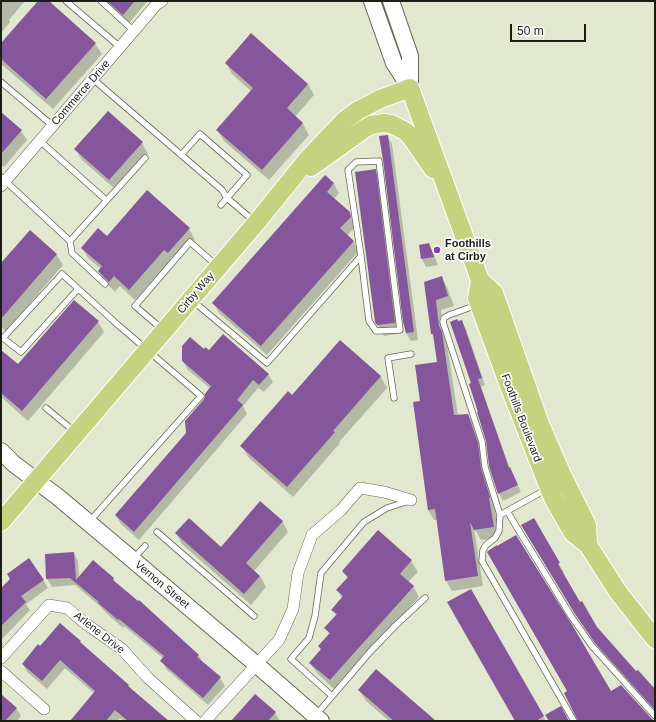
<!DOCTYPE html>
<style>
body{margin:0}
#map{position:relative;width:656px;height:722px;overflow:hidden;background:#e2e8d0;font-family:Helvetica,sans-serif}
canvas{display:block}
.frame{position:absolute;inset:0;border:2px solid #1d1f17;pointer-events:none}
.scale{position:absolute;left:510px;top:24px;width:76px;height:18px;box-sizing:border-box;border:2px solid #1d1f17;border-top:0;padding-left:5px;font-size:12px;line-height:14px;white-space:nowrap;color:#1d1f17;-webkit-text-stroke:3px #fff;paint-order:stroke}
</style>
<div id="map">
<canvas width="656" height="722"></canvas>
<div class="frame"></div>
<div class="scale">50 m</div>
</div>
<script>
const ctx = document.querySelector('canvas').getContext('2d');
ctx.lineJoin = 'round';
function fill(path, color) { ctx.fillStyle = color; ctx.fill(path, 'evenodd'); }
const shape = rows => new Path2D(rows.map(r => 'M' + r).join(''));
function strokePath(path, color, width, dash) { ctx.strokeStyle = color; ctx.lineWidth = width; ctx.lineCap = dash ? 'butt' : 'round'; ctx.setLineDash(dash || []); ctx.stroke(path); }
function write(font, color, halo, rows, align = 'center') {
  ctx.font = font + ' Helvetica,sans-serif'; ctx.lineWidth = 3.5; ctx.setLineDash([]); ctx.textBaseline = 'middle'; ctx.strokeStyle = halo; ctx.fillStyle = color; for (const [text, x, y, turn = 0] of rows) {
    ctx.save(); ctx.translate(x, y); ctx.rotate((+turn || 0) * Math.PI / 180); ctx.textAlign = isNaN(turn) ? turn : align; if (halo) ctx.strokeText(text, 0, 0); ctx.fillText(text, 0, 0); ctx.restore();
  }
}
fill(shape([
 [1,1,25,1,9,20,10,22,1,33],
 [39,1,47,1,95,44,102,54,53,109,1,64,1,44],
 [102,1,145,1,146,3,129,23],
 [251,35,308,84,314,95,295,117,303,124,309,135,269,180,224,141,217,130,251,91,232,74,226,63],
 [1,113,21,131,27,140,4,167,1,165],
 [387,136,392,144,418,340,411,341,406,333],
 [142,143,148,154,116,190,82,160,75,149],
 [375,170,381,181,400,333,384,336,376,322],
 [325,176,334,184,339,193,334,199,349,213,355,223,356,226,347,236,353,241,359,251,267,355,219,313,213,303],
 [189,229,195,240,174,263,171,260,135,300,120,286,115,292,105,282,99,271,101,269,88,258,82,248,107,237],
 [428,244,433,252,438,265,426,267,422,259,420,245],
 [56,254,63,265,6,331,1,327,1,265],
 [441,277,447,287,454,306,441,310,444,337,447,344,458,416,468,415,474,425,483,454,495,508,499,538,481,540,474,528,483,586,452,591,446,581,438,520,434,520,428,510,414,403,421,402,438,363,435,338,432,334,425,282],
 [461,321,466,329,485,385,481,387,510,469,521,492,503,501,499,493,487,441,472,384,458,322],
 [98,322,104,332,28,421,1,397,1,351,18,366],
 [340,342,381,377,387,388,339,442,340,443,293,497,248,457,242,446,292,396],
 [204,350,268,374,273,382,264,392,258,388,243,406,247,414,139,540,121,524,116,516,187,433,205,399,211,389,188,370,183,361],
 [533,519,564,573,562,574,596,628,636,673,655,690,655,712,602,653,582,624,528,535],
 [282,521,288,532,254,571,260,576,266,587,251,605,182,544,176,533,221,548],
 [378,531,411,561,418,572,408,582,413,586,419,597,336,691,317,673,310,663,321,650,319,646,329,634,326,628,336,616,333,610,342,599,338,590,348,579,343,571],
 [74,553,78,561,79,578,113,579,116,583,139,602,199,656,203,663,220,678,225,686,208,705,166,669,162,661,164,659,124,626,123,628,104,611,102,608,75,585,52,587,47,579,46,555],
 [43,580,48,588,26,604,30,610,1,640,1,589],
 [471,590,546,721,516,721],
 [82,645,129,686,131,689,168,721,124,721,120,718,117,721,71,721,95,694,65,668,47,689,27,672,23,664,40,647],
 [359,690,434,721,389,721,366,701],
 [1,695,16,708,21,716,17,721,1,721],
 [275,713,280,721,233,721]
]), '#0003');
fill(shape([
 [38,1,49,1,96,43,46,99,1,59,1,43],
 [107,1,135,1,123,15],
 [251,33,308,84,287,108,303,123,262,170,216,130,253,88,225,63],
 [108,111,143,142,109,180,74,149],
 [1,112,22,130,1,154],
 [388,135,414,332,406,333,403,322,383,160,379,136],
 [376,169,395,323,377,325,375,322,355,172],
 [325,175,334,183,327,192,350,212,351,217,340,228,354,241,261,346,212,303],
 [147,190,190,228,168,253,164,250,129,290,114,276,109,282,98,271,102,266,81,248,98,228,107,236],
 [30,230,57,254,1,319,1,263],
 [429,243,434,257,421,259,419,245],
 [442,276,448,296,436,300,439,326,442,332,454,415,468,414,478,443,481,468,490,497,489,498,494,527,474,530,470,522,478,576,445,581,435,509,428,510,413,402,420,401,415,365,437,362,433,334,431,334,424,282],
 [74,300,99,321,22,411,1,393,1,350,18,364],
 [457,319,458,321,462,320,482,378,478,379,509,468,510,467,518,485,498,494,489,466,486,441,477,412,478,412,469,384,471,383,450,322],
 [223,334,269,374,259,385,253,380,237,400,243,405,134,532,115,515,186,433,185,421,204,399,205,396,205,394,211,386,182,361,182,346,190,337,204,349,205,347,209,350],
 [340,340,381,376,333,431,335,432,287,487,240,446,288,391,292,395],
 [260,501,283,521,246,563,260,576,244,594,175,533,189,518,221,547],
 [534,518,560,563,558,564,580,602,582,601,597,627,636,671,638,670,655,689,655,710,595,643,575,614,521,525],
 [378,530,412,560,400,574,414,586,330,680,309,663,321,649,318,646,330,633,324,628,337,614,331,610,343,596,336,590,348,577,342,571],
 [516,535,574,628,611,691,621,685,652,719,655,721,578,721,564,693,567,691,487,552,488,551,497,545,497,546],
 [74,552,76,580,93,560,114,578,113,580,138,601,139,600,199,655,197,657,221,677,203,698,160,661,164,656,119,619,118,620,98,603,99,602,70,578,46,579,45,554],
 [29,558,44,580,21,596,26,602,1,626,1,588,10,579,7,574],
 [471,589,544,716,536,721,515,721,447,602],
 [60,623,81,641,80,642,129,685,128,686,169,721,128,721,115,710,106,721,70,721,95,691,60,660,42,681,22,664,38,644,40,646],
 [376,669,436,721,394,721,358,690],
 [1,694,17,708,5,721,1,721],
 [255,694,276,712,268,721,231,721],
 [561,706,569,721,549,721,545,715]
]), '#85569b');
const lane = shape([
 [66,1,120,47],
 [101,1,134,31],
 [93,79,222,190,227,198,255,222],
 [1,82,53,126],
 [40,141,106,200],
 [181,155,200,134,247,175,221,205],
 [379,161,400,330,376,331,369,321,361,256,348,170,356,162,379,161],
 [1,177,70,241,145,158],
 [70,241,72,253,105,284],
 [193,301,267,363,361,256],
 [477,305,449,315,444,318,443,322,482,442,485,467,500,515,499,531,495,538,486,545,483,550,482,561,574,721],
 [162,329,135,306,190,242,216,265],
 [1,337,3,338,62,274,118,325,201,396,90,521],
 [3,338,21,352,78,289],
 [394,398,390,371,388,358,411,354],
 [46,408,75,432],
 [507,511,571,616,592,646,655,716],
 [500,515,547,489],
 [157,532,254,616],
 [134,558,145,546],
 [332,696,291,659,309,638,315,616,321,573,364,522,387,508,409,501],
 [316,715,370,652,395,626,425,598]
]);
const street = shape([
 [1,186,156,5,162,1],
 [1,658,49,605,67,608,86,624,122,649,148,678,196,721],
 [1,671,44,709],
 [205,721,279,640,293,609,298,573,312,535,341,510,360,488,384,492,411,500]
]);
const secondary = shape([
 [372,1,394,63,410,88],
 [391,1,410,56,410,88],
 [1,451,14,464,58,497,133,560,257,665,321,721]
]);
const primary = shape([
 [311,167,364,129,371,125,384,123,391,124,405,131,411,137,433,169],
 [480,280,494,293,540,424,563,477,587,525,588,545],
 [1,522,256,223,307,160,321,145,344,121,357,111,380,99,410,88,480,280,477,299,511,391,549,488,554,500,573,533,588,545,618,592,655,639]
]);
strokePath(lane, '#636853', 7);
strokePath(street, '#636853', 12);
strokePath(secondary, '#636853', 18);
strokePath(primary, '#fff', 20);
strokePath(lane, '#fff', 5.5);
strokePath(street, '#fff', 11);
strokePath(secondary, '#fff', 16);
strokePath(primary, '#c5d380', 18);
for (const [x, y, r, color] of [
 [437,250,4,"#8d3eae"]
]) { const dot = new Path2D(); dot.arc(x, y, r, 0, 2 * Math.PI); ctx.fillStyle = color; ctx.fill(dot); strokePath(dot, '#fff', 1.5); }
write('11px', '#1d1f17', '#fff', [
 ["Commerce Drive",81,93,-49],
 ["Cirby Way",196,293,-50],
 ["Foothills Boulevard",521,418,69],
 ["Vernon Street",162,585,40],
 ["Arlene Drive",99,633,38]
]);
write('bold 11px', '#1d1f17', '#fff', [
 ["Foothills",445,244],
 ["at Cirby",445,257]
], 'left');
</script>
